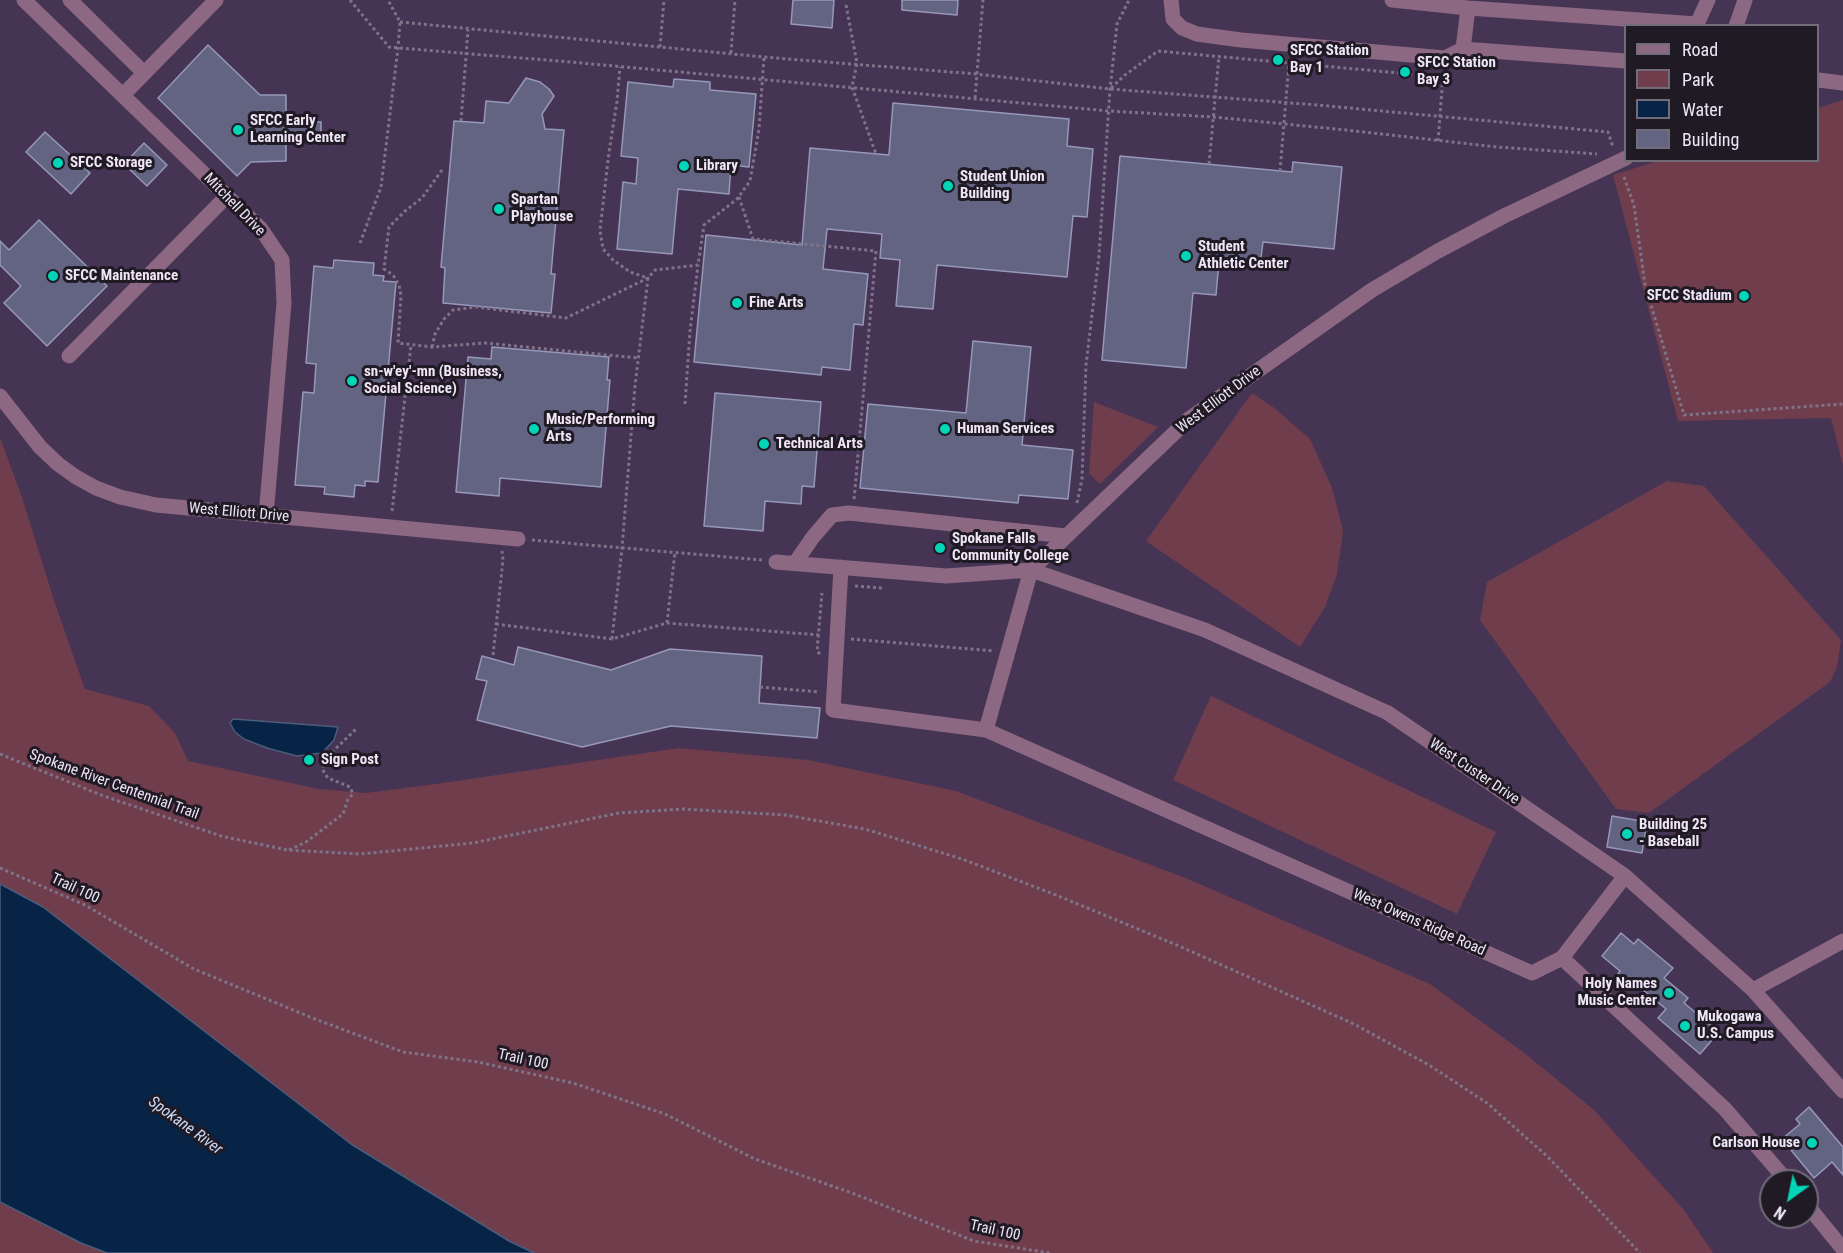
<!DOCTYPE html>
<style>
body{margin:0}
#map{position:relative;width:1843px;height:1253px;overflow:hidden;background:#3c2e48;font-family:"Roboto Condensed",sans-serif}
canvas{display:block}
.legend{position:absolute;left:1624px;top:24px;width:195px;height:138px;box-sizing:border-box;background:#201a25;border:2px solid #726b79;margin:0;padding:8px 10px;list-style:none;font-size:18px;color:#eee5f6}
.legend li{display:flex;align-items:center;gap:12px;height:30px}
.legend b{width:30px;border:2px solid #726b79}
.north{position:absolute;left:1759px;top:1169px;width:60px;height:60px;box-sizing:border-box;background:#201a25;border:2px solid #726b79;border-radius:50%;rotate:213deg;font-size:16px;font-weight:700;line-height:24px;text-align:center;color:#eee5f6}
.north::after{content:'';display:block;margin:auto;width:21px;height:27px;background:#00d5b7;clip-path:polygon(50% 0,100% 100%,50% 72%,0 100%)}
</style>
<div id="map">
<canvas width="1843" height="1253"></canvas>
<ul class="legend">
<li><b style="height:8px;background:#8c6883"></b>Road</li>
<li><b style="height:16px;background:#703d4c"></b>Park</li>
<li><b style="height:16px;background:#072346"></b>Water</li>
<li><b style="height:16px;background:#626482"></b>Building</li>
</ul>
<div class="north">N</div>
</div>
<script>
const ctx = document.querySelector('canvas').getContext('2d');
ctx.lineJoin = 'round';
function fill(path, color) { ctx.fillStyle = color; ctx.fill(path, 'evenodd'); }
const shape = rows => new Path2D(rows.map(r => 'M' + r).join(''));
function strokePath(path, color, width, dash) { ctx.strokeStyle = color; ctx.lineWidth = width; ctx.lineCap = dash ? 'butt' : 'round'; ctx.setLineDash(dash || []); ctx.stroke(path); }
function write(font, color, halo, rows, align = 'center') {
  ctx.font = font + ' "Roboto Condensed",sans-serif'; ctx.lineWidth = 6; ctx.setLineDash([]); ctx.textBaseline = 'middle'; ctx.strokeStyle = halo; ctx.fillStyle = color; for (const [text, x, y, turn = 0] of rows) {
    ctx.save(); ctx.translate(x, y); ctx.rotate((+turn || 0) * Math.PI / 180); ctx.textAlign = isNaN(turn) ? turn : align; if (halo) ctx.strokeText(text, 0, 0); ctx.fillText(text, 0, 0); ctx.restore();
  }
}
fill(shape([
 [0,0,1843,0,1843,1253,1652,1253,252,816,85,689,54,600,22,497,0,437],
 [1626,26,1818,26,1818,160,1626,160],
 [1771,1181,1807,1181,1807,1217,1771,1217]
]), '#463454');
fill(shape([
 [1843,100,1843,465,1831,418,1678,421,1613,175,1658,161,1818,160,1818,108],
 [1252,393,1273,407,1310,439,1332,488,1343,531,1337,574,1325,607,1300,647,1146,541],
 [1094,402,1158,427,1100,484,1089,473],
 [0,437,22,497,54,600,85,689,149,706,175,733,188,761,319,789,366,793,436,784,679,748,808,760,956,791,1188,879,1430,984,1523,1052,1594,1110,1684,1210,1713,1253,534,1253,509,1241,351,1144,238,1057,0,934],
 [1667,481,1704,486,1841,640,1837,667,1830,682,1649,813,1616,809,1480,620,1487,582],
 [1211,696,1496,832,1457,914,1173,780],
 [0,1202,81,1243,107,1253,0,1253]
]), '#703d4c');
const water = shape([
 [233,719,338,727,334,740,322,753,297,756,267,748,244,739,235,732,230,723,233,719],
 [0,884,43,907,351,1144,509,1241,534,1253,107,1253,81,1243,0,1202,0,884]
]);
fill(water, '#072346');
strokePath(water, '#4c5d7b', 1.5);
const building = shape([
 [793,0,834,0,832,28,791,24,793,0],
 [902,0,958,0,957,15,902,10,902,0],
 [208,45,260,95,286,95,286,122,321,122,321,136,286,136,286,161,251,162,237,176,158,98,208,45],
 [526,78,540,82,549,89,554,96,542,114,545,129,564,130,551,274,555,274,551,313,443,303,445,268,441,267,454,121,484,123,486,101,509,103,526,78],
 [674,79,710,82,710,90,756,94,749,167,731,165,729,194,678,189,672,254,617,249,623,182,636,184,638,158,621,156,628,82,673,87,674,79],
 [893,103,1069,119,1067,146,1093,149,1087,217,1073,216,1067,277,937,265,933,309,896,306,900,260,880,258,882,234,827,229,823,269,868,274,863,325,854,324,850,370,822,367,821,375,694,362,706,235,802,245,810,148,889,155,893,103],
 [45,132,90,173,71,194,26,152,45,132],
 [144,143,167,165,147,186,124,164,144,143],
 [1120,156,1292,172,1293,162,1342,167,1334,249,1263,242,1260,266,1219,262,1216,295,1193,293,1186,368,1102,360,1120,156],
 [39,220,107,286,47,346,4,303,21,286,0,265,0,241,9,250,39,220],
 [334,260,374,263,373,275,384,276,383,281,396,282,378,482,365,481,365,486,355,485,354,497,324,494,325,487,295,485,303,392,314,393,316,364,306,363,314,266,333,268,334,260],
 [973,341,1031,347,1022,445,1073,450,1068,499,1019,495,1018,503,860,488,868,404,966,413,973,341],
 [492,347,609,357,607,380,610,380,601,487,500,478,499,496,456,492,468,357,491,359,492,347],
 [715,393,821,402,814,487,802,486,801,504,765,501,763,531,704,526,715,393],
 [518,647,611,670,670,649,762,656,759,703,820,708,817,738,671,726,582,747,477,720,487,681,476,679,482,656,514,665,518,647],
 [1612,816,1647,822,1642,853,1607,847,1612,816],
 [1621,933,1634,944,1638,939,1673,968,1664,978,1688,998,1684,1003,1719,1032,1700,1054,1658,1018,1666,1009,1631,980,1629,983,1618,974,1620,971,1602,956,1621,933],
 [1809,1107,1843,1147,1843,1175,1832,1162,1814,1178,1782,1139,1800,1124,1796,1119,1809,1107]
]);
fill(building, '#626482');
strokePath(building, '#9798b9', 1.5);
strokePath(shape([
 [350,0,389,47,581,63,1109,111,1213,117,1346,130,1497,147,1597,154],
 [846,5,857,63,852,87,876,154],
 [400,22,764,57,976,74,1110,89,1317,105,1608,132,1613,147],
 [660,47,664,0],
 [731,53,735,0],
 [1111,88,1125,75,1158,51,1443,77],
 [975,98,983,0],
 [461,121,468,30],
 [1438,141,1443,77],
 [1209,164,1219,56],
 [442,170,422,198,405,211,389,227,384,269,393,275,399,285,401,295,398,343,432,347,485,343,638,358],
 [1280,171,1289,63],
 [1624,177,1634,205,1645,285,1684,415,1843,404],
 [739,197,753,239,876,251,854,500],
 [360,243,381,187,398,48,400,22,388,0],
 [432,347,435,334,444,319,453,310,476,307,566,318,648,278,655,270,698,265,704,225,737,199,750,181,759,129,764,57],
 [685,404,690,331,698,265],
 [1077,503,1082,479,1086,365,1099,256,1110,89,1117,24,1129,0],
 [392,511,411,345],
 [532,540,762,560],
 [855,586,883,588],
 [667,623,675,552],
 [496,624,612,639,667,623,819,635],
 [612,639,622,548,635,386,648,278,630,272,613,260,603,249,600,230,609,152,617,101,620,67],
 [851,639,994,651],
 [820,654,817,651,822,593],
 [493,655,503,560,502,551],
 [760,687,819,692],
 [0,754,101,795,221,836,287,850,360,854,473,843,619,813,683,809,785,815,865,829,962,859,1056,895,1179,946,1354,1024,1429,1065,1487,1103,1548,1157,1640,1253],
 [289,850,306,842,343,814,348,799,353,794,350,787,328,778,322,769,326,758,357,728],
 [0,868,85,905,194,969,315,1019,403,1052,478,1062,573,1083,665,1114,755,1159,852,1193,974,1241,1050,1253]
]), '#7f7389', 3, [3, 3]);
strokePath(shape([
 [24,0,261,229,282,260,284,303,266,516],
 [70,0,144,73],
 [1171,0,1173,19,1182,28,1197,34,1241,40,1445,58,1463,49,1626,61],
 [1392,0,1468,8,1697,24,1708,0],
 [1736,26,1745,0],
 [1463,49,1468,8],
 [1818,80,1843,83],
 [123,95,216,0],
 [69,356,227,196],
 [0,396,40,447,58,464,76,477,96,488,120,497,156,505,518,539],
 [776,562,946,576,1031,570,1189,419,1372,290,1438,251,1504,216,1626,158],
 [795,563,813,537,832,515,849,513,1066,536],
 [841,567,833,710,986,730,1532,973,1562,958,1725,1109,1787,1181],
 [1031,570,1205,630,1388,713,1625,876,1753,990,1843,1091],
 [986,730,1031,570],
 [1562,958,1625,876],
 [1753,990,1843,941],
 [1807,1205,1843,1249]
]), '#8c6883', 15);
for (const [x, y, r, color] of [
 [1278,60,6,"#00d5b7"],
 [1405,72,6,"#00d5b7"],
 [238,130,6,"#00d5b7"],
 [58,163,6,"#00d5b7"],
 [684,166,6,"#00d5b7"],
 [948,186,6,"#00d5b7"],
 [499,209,6,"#00d5b7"],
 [1186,256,6,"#00d5b7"],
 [53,276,6,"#00d5b7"],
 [1744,296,6,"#00d5b7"],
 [737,303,6,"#00d5b7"],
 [352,381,6,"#00d5b7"],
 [534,429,6,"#00d5b7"],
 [945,429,6,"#00d5b7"],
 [764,444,6,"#00d5b7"],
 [940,548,6,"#00d5b7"],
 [309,760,6,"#00d5b7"],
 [1627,834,6,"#00d5b7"],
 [1669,993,6,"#00d5b7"],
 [1685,1026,6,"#00d5b7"],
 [1812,1143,6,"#00d5b7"]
]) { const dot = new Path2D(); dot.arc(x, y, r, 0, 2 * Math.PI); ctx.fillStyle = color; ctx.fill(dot); strokePath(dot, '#201a25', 2); }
write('bold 15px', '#eee5f6', '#201a25', [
 ["SFCC Station",1290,51],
 ["Bay 1",1290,68],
 ["SFCC Station",1417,63],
 ["Bay 3",1417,80],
 ["SFCC Early",250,121],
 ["Learning Center",250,138],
 ["SFCC Storage",70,163],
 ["Library",696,166],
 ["Student Union",960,177],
 ["Building",960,194],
 ["Spartan",511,200],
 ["Playhouse",511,217],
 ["Student",1198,247],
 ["Athletic Center",1198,264],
 ["SFCC Maintenance",65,276],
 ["SFCC Stadium",1732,296,"right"],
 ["Fine Arts",749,303],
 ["sn-w'ey'-mn (Business,",364,372],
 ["Social Science)",364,389],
 ["Music/Performing",546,420],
 ["Arts",546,437],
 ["Human Services",957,429],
 ["Technical Arts",776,444],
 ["Spokane Falls",952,539],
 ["Community College",952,556],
 ["Sign Post",321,760],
 ["Building 25",1639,825],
 ["- Baseball",1639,842],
 ["Holy Names",1657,984,"right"],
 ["Music Center",1657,1001,"right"],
 ["Mukogawa",1697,1017],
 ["U.S. Campus",1697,1034],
 ["Carlson House",1800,1143,"right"]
], 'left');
write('15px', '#eee5f6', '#201a25', [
 ["Mitchell Drive",234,205,46],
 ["West Elliott Drive",1219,400,-37],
 ["West Elliott Drive",239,513,5],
 ["West Custer Drive",1474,772,34],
 ["Spokane River Centennial Trail",114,785,20],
 ["Trail 100",75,889,25],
 ["West Owens Ridge Road",1419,923,24],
 ["Trail 100",523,1060,12],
 ["Trail 100",995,1231,12]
]);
write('italic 16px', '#c8dbf6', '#201a25', [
 ["Spokane River",185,1126,36]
]);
</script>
